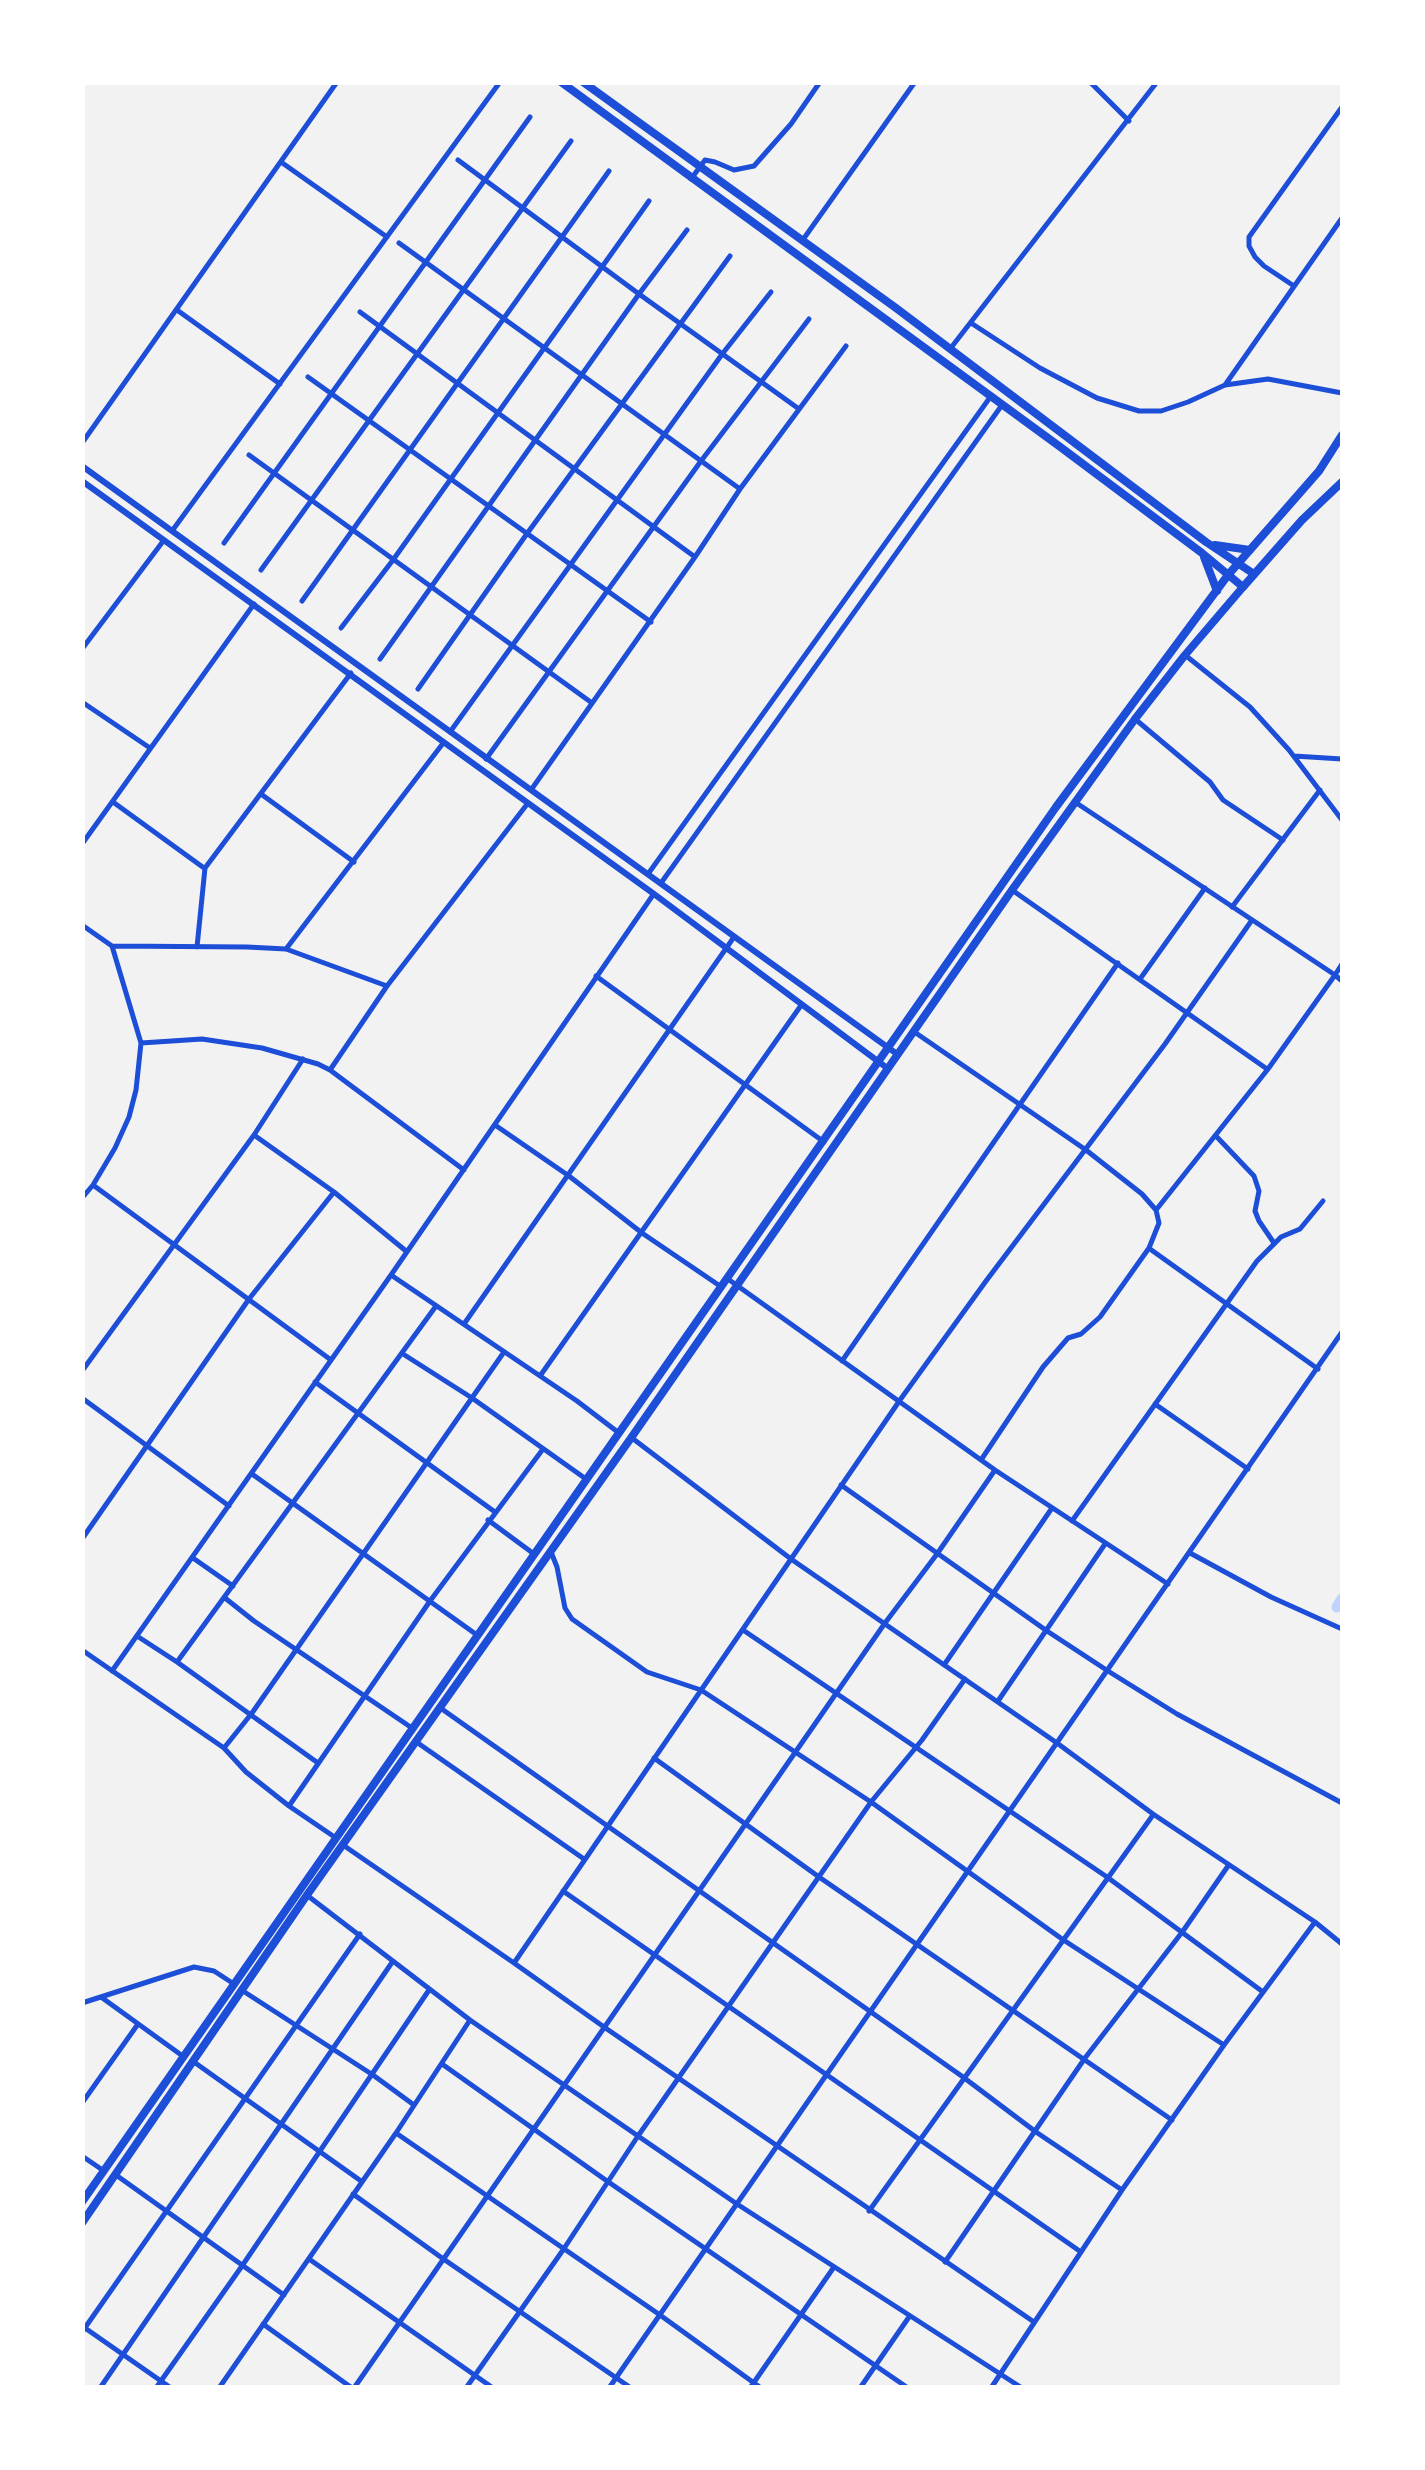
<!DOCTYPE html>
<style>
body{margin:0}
#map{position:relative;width:1425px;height:2470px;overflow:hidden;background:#f2f2f2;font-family:Lato,sans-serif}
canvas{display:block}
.frame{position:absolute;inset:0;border:85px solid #fff;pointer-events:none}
</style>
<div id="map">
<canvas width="1425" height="2470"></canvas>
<div class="frame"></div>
</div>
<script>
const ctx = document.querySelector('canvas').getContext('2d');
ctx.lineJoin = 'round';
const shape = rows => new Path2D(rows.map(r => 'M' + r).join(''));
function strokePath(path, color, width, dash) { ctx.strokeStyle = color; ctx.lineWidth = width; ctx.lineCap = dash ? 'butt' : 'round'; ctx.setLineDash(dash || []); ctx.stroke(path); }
strokePath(shape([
 [1337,1607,1342,1599]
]), '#bfd3fe', 11);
strokePath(shape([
 [1090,82,1129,121],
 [458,160,639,294,799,409],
 [281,162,387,237],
 [691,179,705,160,715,162,734,170,754,166,791,124,820,82],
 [802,241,915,82],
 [399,243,740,489],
 [1294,286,1264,266,1255,257,1249,246,1249,237,1342,107],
 [177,310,280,384],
 [360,312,695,557,531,790],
 [971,323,1040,368,1097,398,1139,411,1161,411,1188,402,1225,385,1268,379,1342,393],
 [950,349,1157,82],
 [308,377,651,622],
 [1225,385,1342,218],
 [82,443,337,82],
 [249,455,592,703],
 [172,531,500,82],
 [224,543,530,117],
 [695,557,740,489,846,346],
 [261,570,571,141],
 [302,601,609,171],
 [341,628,393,560,649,201],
 [82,649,164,540],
 [1185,655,1250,707,1289,750,1342,820],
 [380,659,639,294,687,230],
 [418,689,526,535,730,256],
 [82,702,150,748],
 [1135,719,1210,782,1223,800,1283,840],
 [450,732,723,353,771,292],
 [1294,756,1342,759],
 [486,759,701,461,809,319],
 [261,794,354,862],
 [113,802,204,868],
 [1075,802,1335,975,1268,1069,1156,1210],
 [82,844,254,604],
 [648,874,991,396],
 [661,883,1002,405],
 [1012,890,1267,1069],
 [1232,907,1320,790],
 [82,925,112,946,141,1043,136,1090,129,1117,115,1148,93,1185,82,1198],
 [112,946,247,947,286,949,387,986],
 [197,947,205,868,351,673],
 [286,949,444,742],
 [1342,964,1335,975,1342,981],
 [596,976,824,1142],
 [1140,979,1205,888],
 [913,1031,1086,1150,1142,1194,1156,1210,1159,1223,1149,1248,1100,1317,1081,1334,1068,1338,1043,1367,981,1460],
 [141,1043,202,1039,262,1048,318,1064,330,1070,464,1170],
 [330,1070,387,986,528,803],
 [495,1125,569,1176,642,1233,720,1286],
 [254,1135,334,1192,406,1251],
 [1216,1136,1254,1176,1259,1191,1255,1211,1259,1221,1274,1243],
 [93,1185,331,1360],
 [1150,1249,1318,1369],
 [391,1275,577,1401,619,1433],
 [728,1279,995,1470,1168,1584],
 [464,1324,734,937],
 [403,1354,472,1398,586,1479],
 [842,1361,1118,963],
 [82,1371,254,1135,303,1059],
 [540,1376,802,1004],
 [315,1382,495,1512],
 [82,1398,229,1506],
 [1155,1404,1248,1469],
 [632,1438,791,1559,900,1400,986,1281,1165,1044,1252,920],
 [252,1474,477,1635],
 [841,1485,1047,1631,1108,1671,1177,1714,1342,1803],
 [488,1520,534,1554],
 [1072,1521,1257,1261,1281,1237,1300,1229,1323,1201],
 [82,1539,249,1299,334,1192],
 [551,1552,557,1567,565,1608,572,1619,647,1672,701,1690,871,1802,1062,1939,1224,2045],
 [1190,1553,1271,1597,1342,1629],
 [193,1558,233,1586],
 [225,1598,254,1621,412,1728],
 [743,1630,1107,1877,1263,1992],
 [137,1636,177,1662,318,1763],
 [82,1650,224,1748,246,1772,289,1806,336,1838],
 [177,1662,436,1306],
 [944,1665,1052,1508],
 [112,1671,391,1275,653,895],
 [998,1701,1105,1544],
 [439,1707,963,2077,1036,2132,1122,2190],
 [415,1741,584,1859],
 [224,1748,252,1713,504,1352],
 [654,1758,819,1877,1172,2120],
 [289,1806,430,1601,543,1449],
 [343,1845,514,1963,791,1559,1057,1743,1153,1814,1315,1922,1342,1944],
 [563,1891,1081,2252],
 [308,1896,470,2020,638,2136,737,2204,1022,2388],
 [514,1963,604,2027,1034,2322],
 [243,1991,373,2075,414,2105],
 [101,1997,184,2057],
 [82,2003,194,1967,214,1971,234,1984],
 [194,2062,361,2181],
 [442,2064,607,2181,908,2388],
 [82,2103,138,2024],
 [396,2133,660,2315,761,2388],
 [82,2156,104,2171],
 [116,2175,284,2295],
 [353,2194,442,2258,631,2388],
 [869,2211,1153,1815],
 [309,2259,493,2388],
 [945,2262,1085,2058,1183,1931,1228,1866],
 [263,2324,352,2388],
 [85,2328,171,2388],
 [82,2332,360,1934],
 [100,2388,393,1961],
 [156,2388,242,2266,429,1990],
 [219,2388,396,2133,470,2020],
 [354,2388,885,1623,937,1554,995,1470],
 [466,2388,563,2250,638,2136,871,1802,922,1740,965,1679],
 [609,2388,1342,1332],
 [750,2388,834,2267],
 [860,2388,909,2317],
 [991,2388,1122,2190,1224,2045,1315,1922]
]), '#1d4ed8', 5);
strokePath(shape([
 [82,466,897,1054],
 [82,481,654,894,887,1068]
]), '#1d4ed8', 6);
strokePath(shape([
 [82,2202,1056,807,1228,575],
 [82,2223,307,1895,631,1438,1012,890,1135,719,1185,655,1243,587]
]), '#1d4ed8', 8);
strokePath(shape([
 [561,82,1059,446,1202,553,1243,587,1302,520,1342,482],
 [583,82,896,308,1206,542,1254,574],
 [1215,545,1250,550],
 [1204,557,1217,591],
 [1228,575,1319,471,1342,435]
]), '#1d4ed8', 8);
</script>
